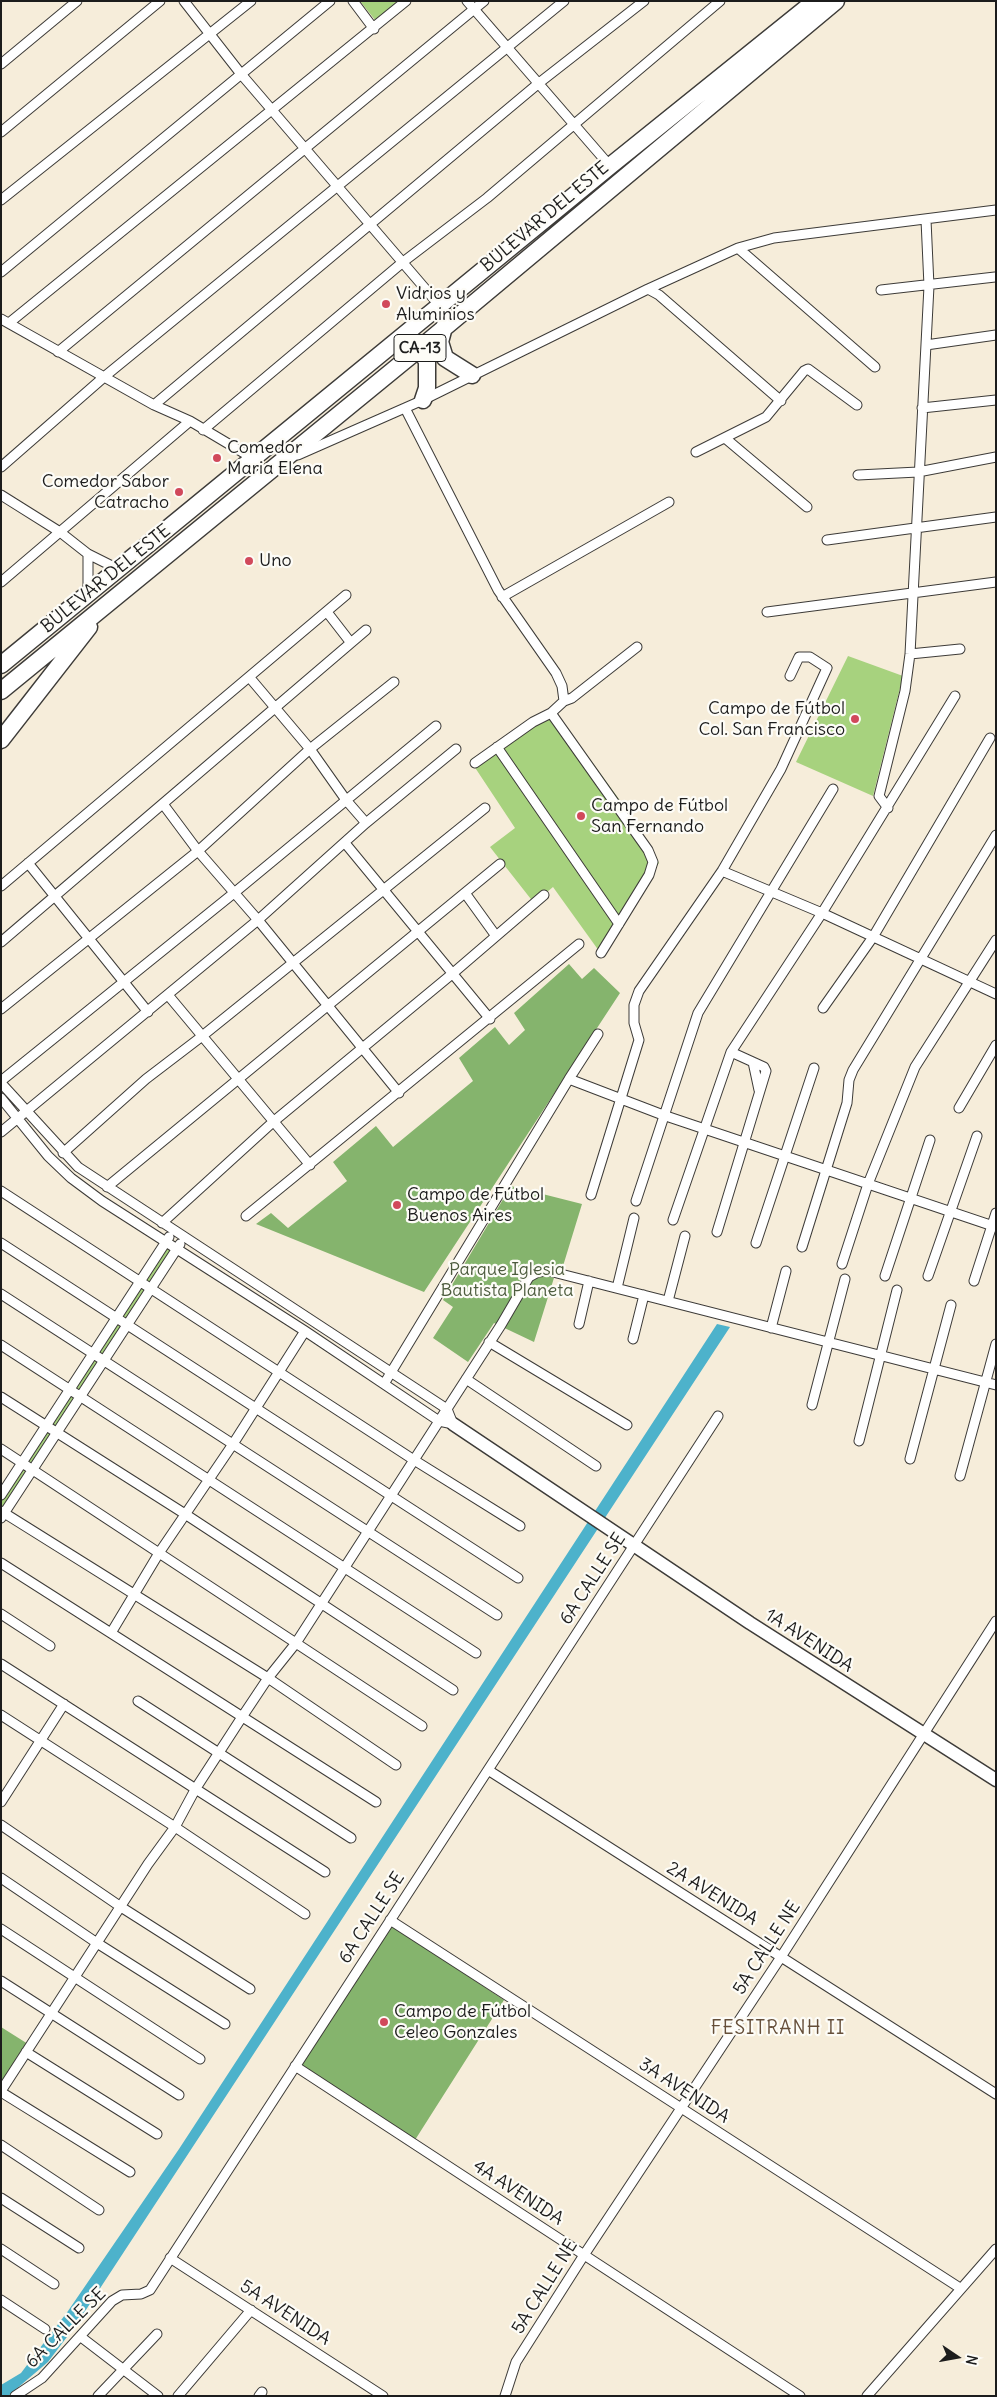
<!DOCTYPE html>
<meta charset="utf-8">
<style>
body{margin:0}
#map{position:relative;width:997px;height:2397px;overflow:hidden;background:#f6edda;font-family:Delius,sans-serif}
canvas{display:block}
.frame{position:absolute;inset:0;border:2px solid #1c1c1c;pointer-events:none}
.north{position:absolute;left:932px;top:2332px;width:50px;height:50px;-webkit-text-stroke:4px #fdfcf7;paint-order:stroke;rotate:102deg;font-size:14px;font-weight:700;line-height:20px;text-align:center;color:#1c1c1c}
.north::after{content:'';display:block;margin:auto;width:18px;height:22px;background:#1c1c1c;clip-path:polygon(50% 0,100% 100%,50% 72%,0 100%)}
</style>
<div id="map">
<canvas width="997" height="2397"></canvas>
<div class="frame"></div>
<div class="north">N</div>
</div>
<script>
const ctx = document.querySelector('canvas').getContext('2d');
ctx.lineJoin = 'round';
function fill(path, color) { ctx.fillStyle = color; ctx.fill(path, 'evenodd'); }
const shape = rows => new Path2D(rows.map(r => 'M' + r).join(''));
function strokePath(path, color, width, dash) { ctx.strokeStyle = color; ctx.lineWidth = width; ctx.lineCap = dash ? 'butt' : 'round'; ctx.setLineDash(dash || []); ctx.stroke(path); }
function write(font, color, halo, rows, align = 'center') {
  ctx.font = font + ' Delius,sans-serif'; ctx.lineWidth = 4.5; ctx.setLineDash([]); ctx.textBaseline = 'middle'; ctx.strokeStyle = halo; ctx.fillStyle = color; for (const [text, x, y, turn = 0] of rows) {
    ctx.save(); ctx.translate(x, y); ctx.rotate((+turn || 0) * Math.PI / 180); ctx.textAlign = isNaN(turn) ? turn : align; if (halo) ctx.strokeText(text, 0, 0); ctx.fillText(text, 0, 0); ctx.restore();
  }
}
fill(shape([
 [360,1,407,1,379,25],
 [848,656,903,676,873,796,796,762],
 [552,707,632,817,659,863,599,951,553,887,534,903,490,847,515,828,470,760],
 [167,1243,176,1249,1,1517,1,1497]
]), '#a7d27e');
fill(shape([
 [569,964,582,979,594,968,620,993,424,1292,256,1224,271,1213,288,1228,347,1181,333,1162,376,1126,393,1147,473,1081,459,1058,495,1027,509,1045,525,1030,514,1013],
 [511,1186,582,1204,563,1266,558,1265,534,1342,494,1323,468,1362,433,1338,453,1307,443,1300],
 [388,1923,504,2000,415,2140,296,2065],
 [1,2027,28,2044,1,2085]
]), '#85b46d');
fill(shape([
 [717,1324,730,1327,76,2325,48,2362,8,2396,1,2396,1,2385,21,2373,68,2311,179,2149]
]), '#4db2cb');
const street = shape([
 [184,1,241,74,440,306],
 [353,1,374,29],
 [467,1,610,166],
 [1,64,77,1],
 [1,132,160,1],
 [1,200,251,1],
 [738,248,875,367],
 [1,272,330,1],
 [648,289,659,295,781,401],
 [881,290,995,277],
 [1,319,154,405,190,421,254,459],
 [9,323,406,1],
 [926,345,996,335],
 [58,352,484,1],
 [154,405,539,83,644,1],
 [405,408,498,590,556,673,562,686,564,701,551,713,533,722,475,763],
 [922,408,996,400],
 [203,430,403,262,487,198,720,1],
 [725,438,807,507],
 [696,452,766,417,804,371,808,369,857,405],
 [298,455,423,400,648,289,738,248,774,238,996,210],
 [1,467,104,377,564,1],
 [858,475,918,472,996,457],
 [1,495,60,532,88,554,118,569],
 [827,540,996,517],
 [1,582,190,421],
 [88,593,88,554],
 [502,597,669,502],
 [327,612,351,643],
 [767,612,996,582],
 [910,654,960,649],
 [250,678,310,749,346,800,366,823],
 [564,701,572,698,637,647],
 [551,713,648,850,653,862,649,875,601,953],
 [497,747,619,924],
 [163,804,198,851,258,920,399,1093],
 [888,808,879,796,905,691,910,654,929,286,926,220],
 [345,843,490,1019],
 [28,863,148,1012],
 [722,871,822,913,996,994],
 [1,886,346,595],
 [465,893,496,936],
 [1,942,366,630],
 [168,995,310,1165],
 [823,1008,873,937,990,738],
 [1,1009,198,851,310,749,394,682],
 [753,1062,759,1090],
 [569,1079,598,1034],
 [1,1081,234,893,436,726],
 [1,1083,78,1167,447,1409,453,1424],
 [1,1098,48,1156,71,1178,102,1201,305,1331,439,1421,453,1424],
 [959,1108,996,1045],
 [1,1132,258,920,366,823,456,749],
 [63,1153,146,1079,201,1037,485,808],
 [107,1187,500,864],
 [1,1191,414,1460,520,1526],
 [591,1195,639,1040,634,1023,634,1005,639,991,722,871,781,769,827,668,810,657,799,657,790,676],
 [636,1201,698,1013,833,789],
 [246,1216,579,944],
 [673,1220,731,1052,822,913,955,696],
 [162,1223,273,1122,452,974,544,895],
 [717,1232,766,1071,764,1067,731,1052],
 [1,1243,518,1578],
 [756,1243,814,1068],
 [802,1247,847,1103,849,1080,853,1070,996,835],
 [842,1264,868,1184,915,1067,996,940],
 [885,1276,930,1140],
 [928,1276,977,1136],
 [974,1281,996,1213],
 [617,1288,634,1218],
 [1,1294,497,1615],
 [668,1301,685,1236],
 [579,1324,589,1281],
 [771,1328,786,1271],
 [633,1339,644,1295],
 [489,1342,627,1425],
 [1,1345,476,1653],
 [466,1379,596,1466],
 [384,1384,569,1079,663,1115,996,1227],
 [1,1397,185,1514,453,1690],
 [812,1405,845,1279],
 [859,1441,897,1290],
 [1,1449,422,1726],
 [910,1459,951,1305],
 [960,1476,996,1344],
 [1,1495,169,1237],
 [1,1511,268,1678,396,1765],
 [1,1518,180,1244],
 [1,1563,376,1802],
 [1,1614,50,1646],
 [111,1633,159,1553,233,1444,305,1331],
 [1,1664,325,1872],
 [138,1701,351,1838],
 [1,1715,175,1827,305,1914],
 [488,1770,996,2094],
 [1,1802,64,1704],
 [1,1825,121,1907,250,1989],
 [1,1878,97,1943,225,2024],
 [390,1920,960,2288],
 [1,1929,200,2059],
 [1,1981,179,2095],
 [26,2052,157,2134],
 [295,2066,800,2396],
 [1,2091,148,1864,175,1827,196,1788,242,1717,268,1678,296,1643,501,1325,529,1277,538,1272,549,1271,996,1385],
 [1,2092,130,2172],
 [1,2145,99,2210],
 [1,2198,79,2248],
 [1,2249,54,2284],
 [170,2258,383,2396],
 [1,2300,45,2329],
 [81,2337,158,2396],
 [15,2396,42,2378,112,2301,122,2295,141,2294,150,2290,718,1416],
 [98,2396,157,2334],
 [178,2396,251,2310],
 [259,2396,262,2392],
 [505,2396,516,2362,584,2255,781,1957,996,1621],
 [867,2396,996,2249]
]);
const secondary = shape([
 [453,1424,750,1623,996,1780]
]);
const highway = shape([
 [444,327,440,342,445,358,472,375],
 [419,349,427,361,427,388,423,400],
 [1,665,610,166,815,1],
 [1,691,419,349,836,1],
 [1,740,89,627]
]);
strokePath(street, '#3d3b38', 11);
strokePath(secondary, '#3d3b38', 15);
strokePath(highway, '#3d3b38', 19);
strokePath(street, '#fff', 9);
strokePath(secondary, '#fff', 12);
strokePath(highway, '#fff', 16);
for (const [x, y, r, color] of [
 [386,304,5,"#d1495b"],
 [217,458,5,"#d1495b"],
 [179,492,5,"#d1495b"],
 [249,561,5,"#d1495b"],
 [855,719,5,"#d1495b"],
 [581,816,5,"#d1495b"],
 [397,1205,5,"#d1495b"],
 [384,2022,5,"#d1495b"]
]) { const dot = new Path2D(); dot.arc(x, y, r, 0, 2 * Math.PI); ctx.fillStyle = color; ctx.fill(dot); strokePath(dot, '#fdfcf7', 2); }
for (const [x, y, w] of [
 [420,348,52]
]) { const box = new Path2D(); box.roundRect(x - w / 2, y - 13.5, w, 27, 4); ctx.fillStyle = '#fdfcf7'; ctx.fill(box); strokePath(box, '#1c1c1c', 1); }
write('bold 16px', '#1c1c1c', null, [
 ["CA-13",420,348]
]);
write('18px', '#1c1c1c', '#fdfcf7', [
 ["BULEVAR DEL ESTE",545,217,-40],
 ["BULEVAR DEL ESTE",106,579,-39],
 ["6A CALLE SE",593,1579,-57],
 ["1A AVENIDA",809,1641,33],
 ["2A AVENIDA",712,1894,32],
 ["6A CALLE SE",372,1918,-57],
 ["5A CALLE NE",767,1948,-57],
 ["3A AVENIDA",684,2091,33],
 ["4A AVENIDA",518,2193,33],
 ["5A CALLE NE",545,2287,-58],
 ["5A AVENIDA",285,2313,33],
 ["6A CALLE SE",66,2328,-45]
]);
write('18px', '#1c1c1c', '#fdfcf7', [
 ["Vidrios y",396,294],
 ["Aluminios",396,315],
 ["Comedor",227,448],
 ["Maria Elena",227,469],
 ["Comedor Sabor",169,482,"right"],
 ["Catracho",169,503,"right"],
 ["Uno",259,561],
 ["Campo de Fútbol",845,709,"right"],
 ["Col. San Francisco",845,730,"right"],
 ["Campo de Fútbol",591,806],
 ["San Fernando",591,827],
 ["Campo de Fútbol",407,1195],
 ["Buenos Aires",407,1216],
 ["Campo de Fútbol",394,2012],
 ["Celeo Gonzales",394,2033]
], 'left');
write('18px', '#4d5c3e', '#fdfcf7', [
 ["Parque Iglesia",507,1270],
 ["Bautista Planeta",507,1291]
]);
ctx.letterSpacing = '1px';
write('19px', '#664f3a', '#fdfcf7', [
 ["FESITRANH II",778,2029]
]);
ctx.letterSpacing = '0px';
</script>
